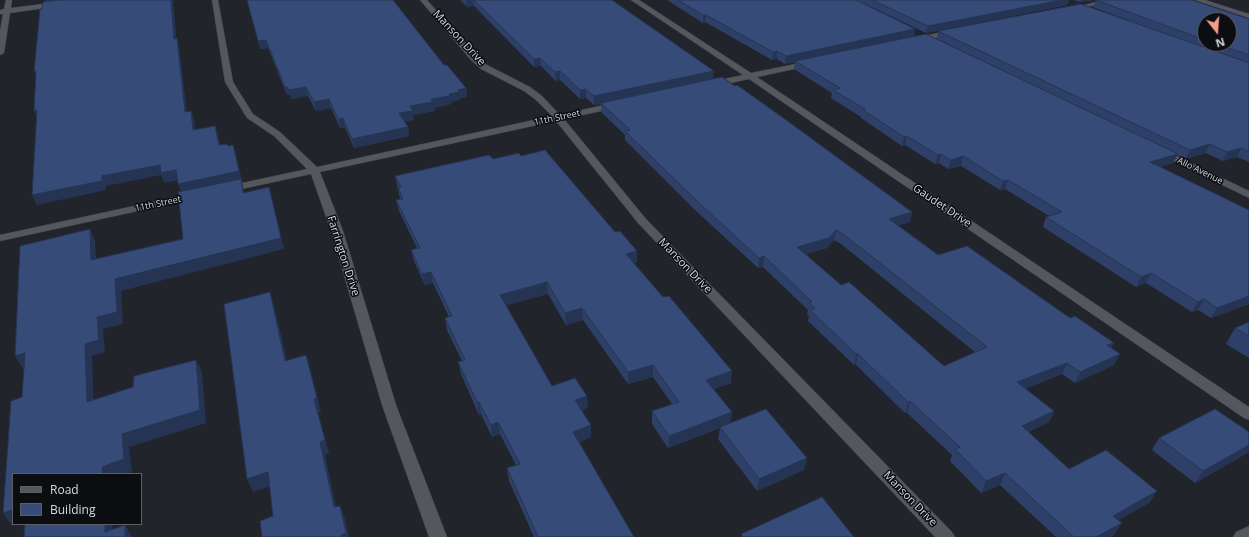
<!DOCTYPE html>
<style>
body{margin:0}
#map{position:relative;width:1249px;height:537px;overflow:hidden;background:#21242a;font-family:"Open Sans",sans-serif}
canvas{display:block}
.legend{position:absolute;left:12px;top:473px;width:130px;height:52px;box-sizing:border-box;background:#0c0d10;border:1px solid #5d5f62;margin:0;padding:5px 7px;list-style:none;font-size:12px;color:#d7d9dd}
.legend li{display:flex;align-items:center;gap:8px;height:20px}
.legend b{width:20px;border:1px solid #5d5f62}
.north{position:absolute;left:1197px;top:12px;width:40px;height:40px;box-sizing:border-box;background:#0c0d10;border:1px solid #5d5f62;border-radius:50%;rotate:163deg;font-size:11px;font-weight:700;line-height:16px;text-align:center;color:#d7d9dd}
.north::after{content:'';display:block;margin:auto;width:14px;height:18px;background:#f49e8a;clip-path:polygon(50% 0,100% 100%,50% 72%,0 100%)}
</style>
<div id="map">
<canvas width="1249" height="537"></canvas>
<ul class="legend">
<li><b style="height:5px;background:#54575e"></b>Road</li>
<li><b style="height:11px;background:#364b78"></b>Building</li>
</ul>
<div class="north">N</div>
</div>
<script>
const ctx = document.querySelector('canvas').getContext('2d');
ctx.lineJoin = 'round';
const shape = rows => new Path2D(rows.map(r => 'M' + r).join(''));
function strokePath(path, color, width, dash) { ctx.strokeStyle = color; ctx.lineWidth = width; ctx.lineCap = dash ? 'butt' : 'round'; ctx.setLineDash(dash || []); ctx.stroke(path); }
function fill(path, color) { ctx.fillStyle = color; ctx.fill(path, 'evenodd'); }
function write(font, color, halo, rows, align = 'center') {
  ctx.font = font + ' "Open Sans",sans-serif'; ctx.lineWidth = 3; ctx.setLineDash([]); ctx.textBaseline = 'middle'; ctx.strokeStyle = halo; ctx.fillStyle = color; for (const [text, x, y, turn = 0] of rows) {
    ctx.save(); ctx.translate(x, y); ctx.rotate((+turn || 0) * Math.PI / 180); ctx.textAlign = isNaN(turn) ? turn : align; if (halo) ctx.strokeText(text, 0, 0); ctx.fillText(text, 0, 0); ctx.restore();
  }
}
const minor = shape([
 [6,0,12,0,11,8,74,0,92,0,89,2,10,13,4,53,0,55,0,31,3,14,0,14,0,10,4,9,6,0],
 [212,0,218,0,233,82,253,114,280,132,317,167,552,116,536,100,524,91,481,69,471,60,420,0,427,0,477,56,487,65,530,87,542,96,560,115,617,102,620,103,621,105,620,107,564,119,646,219,952,532,955,537,935,537,638,223,556,121,320,172,343,231,396,405,447,537,429,537,382,405,331,231,311,174,228,192,223,189,228,186,307,169,274,136,247,118,225,82,212,0],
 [631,0,639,0,751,73,810,61,813,61,813,65,757,77,1249,407,1249,420,1244,418,749,79,713,87,710,86,709,84,710,82,743,75,631,0],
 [1104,0,1116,0,1071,11,1068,9,1104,0],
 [1195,0,1205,0,1249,14,1249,18,1195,0],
 [953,30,957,32,956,34,916,42,912,40,913,38,953,30],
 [1162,149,1249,191,1249,198,1159,154,1157,152,1159,150,1162,149],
 [194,193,198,194,199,196,198,198,0,241,0,235,194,193],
 [1249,526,1249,537,1233,537,1236,532,1249,526]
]);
strokePath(minor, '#3c3e43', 1);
fill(minor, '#54575e');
fill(shape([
 [247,0,444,65,466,88,467,97,460,98,460,100,451,102,451,104,434,108,435,111,413,115,414,120,404,121,408,127,409,136,354,148,345,127,340,128,331,108,316,111,308,96,291,99,290,95,287,95,268,48,260,49],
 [460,0,612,0,713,79,912,212,910,222,898,225,938,255,1070,318,1114,343,1111,348,1114,365,1075,383,1062,374,1025,389,1054,411,1049,422,1028,432,1069,469,1157,491,1149,503,1118,520,1114,535,1110,537,1056,537,1000,485,981,493,950,461,952,455,907,413,905,413,856,365,854,365,808,321,809,316,807,314,808,310,763,267,758,268,695,210,625,140,625,135,601,112,601,104,594,105,586,98,580,99,560,80,556,81,541,66,534,67,474,6,467,7],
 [834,240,841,244,975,352,944,366,841,285,806,254,827,248],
 [667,0,1069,0,1067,5,926,33,857,0,915,29,914,36,1016,77,937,39,938,31,1130,21,1093,7,1096,0,1249,19,1249,162,1237,157,1223,161,1206,153,1186,159,1177,155,1173,163,1160,167,1249,210,1249,304,1211,318,1198,310,1192,312,1146,283,1136,287,1043,227,1046,217,1049,216,1005,189,1000,190,961,166,948,169,939,163,935,164,905,145,902,146,861,118,861,117,831,98,832,93,794,69,795,62,785,64,777,59,772,60,705,22,703,23],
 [1205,20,1229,44,1205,44],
 [1073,0,1094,0,1080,2],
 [521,156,637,262,633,263,731,383,714,389,732,412,730,423,804,470,757,491,718,439,720,428,668,448,652,424,652,411,672,404,653,377,628,384,583,320,566,325,548,294,506,305,552,386,588,408,581,410,591,425,591,437,579,442,634,537,534,537,509,481,507,468,516,465,500,434,492,437,481,414,479,415,461,374,458,362,462,361,447,330,445,318,449,317,433,283,425,285,414,261,411,250,417,248,399,211,396,200,400,199,395,176,493,159],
 [1249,322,1249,358,1226,344,1235,328],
 [1249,432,1249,452,1195,483,1152,450,1159,438]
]), '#2e4067');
fill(shape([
 [45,0,62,0,46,2],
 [171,0,173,0,177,47,174,39],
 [466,0,473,0,474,6,467,7],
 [1062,0,1069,0,1067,5,926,33,928,26],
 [1081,0,1094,0,1080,2],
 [703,15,706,15,705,22,703,23],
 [915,29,914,36,785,64,786,56],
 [177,38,179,46,188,121,185,112],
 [266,40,268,48,260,49,258,41],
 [777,51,777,59,772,60,773,52],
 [540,58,541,66,534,67,534,59],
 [560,71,560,80,556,81,555,72],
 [714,71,713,80,594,105,594,96],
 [285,87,287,87,290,95,287,95],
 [306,87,308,96,291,99,289,90],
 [466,88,467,97,460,98,460,100,451,102,451,104,434,108,435,111,413,115,414,120,401,122,399,113,410,106,449,94,458,90],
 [586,89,586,98,580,99,580,90],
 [329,99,331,108,316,111,314,102],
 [37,110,38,120,34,111],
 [191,111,194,120,196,139,193,130],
 [343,118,345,127,340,128,338,119],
 [215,126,218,135,222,155,219,145],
 [408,127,409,136,354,148,352,139],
 [907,136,905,145,902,146,904,137],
 [1210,144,1206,153,1186,159,1190,150],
 [233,145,236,154,242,181,241,181,244,190,247,204,243,193,182,194,178,184],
 [1241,148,1237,157,1223,161,1227,152],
 [941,154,939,163,935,164,938,155],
 [1178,154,1173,163,1145,171,1150,162],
 [963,156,961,166,948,169,951,160],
 [160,165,176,170,180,180,164,183,161,175,106,186,106,190,37,205,32,195,102,176],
 [1008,180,1005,189,1000,190,1003,181],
 [269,187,272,198,284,249,121,291,123,324,103,329,105,352,92,356,94,414,87,402,85,344,97,317,115,279,281,238],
 [912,212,910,222,887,229,889,219],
 [90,229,95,241,97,272,91,260],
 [836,230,834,240,827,248,796,257,797,247],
 [637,251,637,262,626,265,626,254],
 [764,256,763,267,758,268,759,258],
 [431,272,433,283,425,285,422,274],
 [1151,273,1146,283,1136,287,1141,277],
 [547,282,548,294,501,307,500,295],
 [270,292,274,305,290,374,285,361],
 [1249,296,1249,304,1211,318,1217,308],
 [1204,299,1198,310,1192,312,1198,302],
 [582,308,583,320,566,325,565,313],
 [1114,343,1108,354,1107,345],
 [25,353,33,365,23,368,15,356],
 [856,354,858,354,856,365,854,365],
 [1120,354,1114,365,1075,383,1080,372],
 [306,355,310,368,321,412,318,412,329,453,325,455,339,521,334,507,320,442,314,399],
 [196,360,202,372,206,423,129,447,132,472,126,474,103,474,102,467,122,434],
 [1067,363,1062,374,1013,394,1017,382],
 [653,365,653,377,628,384,628,372],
 [732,371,731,383,705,392,706,380],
 [587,396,588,408,576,413,575,400],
 [910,401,907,413,905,413,908,402],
 [477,402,479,402,481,414,479,415],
 [1054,411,1049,422,1017,437,1022,426],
 [732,412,730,424,668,448,669,436],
 [498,422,500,434,492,437,491,425],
 [591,425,591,437,574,444,573,432],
 [1249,445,1249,452,1195,483,1203,471],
 [807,458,804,470,757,491,759,479],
 [268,472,274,485,253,492,247,479],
 [1005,473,1000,485,981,493,986,481],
 [1157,491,1149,503,1106,527,1113,516],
 [340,506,345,519,349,537,341,537],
 [13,510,13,524,18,524,12,526,3,513],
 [1122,523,1114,535,1110,537,1096,537],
 [105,524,112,524,113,537,105,532],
 [125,525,132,537,125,537]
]), '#263454');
const building = shape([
 [59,0,171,0,174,39,177,38,185,112,191,111,193,130,215,126,219,145,227,144,228,146,233,145,239,171,178,184,176,170,161,173,160,165,102,176,102,181,32,195,37,110,34,111,36,71,34,72,40,9,42,9,43,2,59,0],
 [247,0,393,0,444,65,447,65,466,88,458,90,459,92,449,94,450,96,431,99,433,102,410,106,413,111,399,113,408,127,352,139,343,118,338,119,329,99,314,102,306,87,289,90,287,87,285,87,266,40,258,41,247,0],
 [474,0,612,0,714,71,594,96,586,89,580,90,560,71,555,72,540,58,534,59,474,0],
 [678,0,856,0,915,29,786,56,777,51,773,52,706,15,703,15,678,0],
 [872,0,1062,0,928,26,872,0],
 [1096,0,1192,0,1249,19,1249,55,1217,44,1229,44,1229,20,1205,20,1205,40,1096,0],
 [1081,4,1249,63,1249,152,1241,148,1227,152,1210,144,1190,150,938,31,1081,4],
 [926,34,1178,154,1150,162,1249,210,1249,296,1217,308,1204,299,1198,302,1151,273,1141,277,1046,217,1062,212,1008,180,1003,181,963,156,951,160,941,154,938,155,907,136,904,137,863,110,865,109,833,90,840,88,795,61,926,34],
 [722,77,735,86,737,85,782,117,912,212,889,219,938,255,967,246,1070,318,1075,316,1114,343,1107,345,1120,354,1080,372,1067,363,1017,382,1054,411,1022,426,1069,469,1106,450,1157,491,1113,516,1122,523,1096,537,1074,537,1005,473,986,481,955,449,960,447,910,401,908,402,858,354,856,354,810,310,815,308,809,303,812,302,764,256,759,258,696,200,625,131,630,130,601,103,722,77],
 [836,230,843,234,987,347,944,366,849,282,841,285,797,247,829,238,836,230],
 [545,150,615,232,620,231,637,251,626,254,663,297,669,296,732,371,706,380,732,412,669,436,652,411,679,402,653,365,628,372,582,308,565,313,547,282,500,295,552,386,575,378,587,396,575,400,591,425,573,432,634,537,538,537,507,468,520,464,498,422,491,425,479,402,477,402,458,362,465,360,445,318,452,316,431,272,422,274,411,250,420,248,396,200,403,199,398,188,401,187,395,176,489,155,493,159,519,153,521,156,545,150],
 [241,179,243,193,269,187,281,238,115,279,117,312,97,317,99,340,85,344,87,402,133,387,134,376,196,360,200,410,122,434,124,459,102,467,103,474,13,474,13,510,3,513,11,401,22,397,25,353,15,356,20,246,90,229,91,260,183,239,178,192,241,179],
 [270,292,285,361,306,355,317,398,314,399,325,440,320,442,334,507,340,506,346,533,341,535,341,537,262,537,260,521,273,516,268,472,247,479,224,304,270,292],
 [1249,322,1249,336,1235,328,1249,322],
 [766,409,807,458,759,479,720,427,766,409],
 [1215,409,1249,432,1249,445,1203,471,1159,438,1215,409],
 [822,497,854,537,743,537,741,534,822,497],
 [25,524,105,524,105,532,125,525,125,537,24,537,25,524]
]);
fill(building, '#364b78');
strokePath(building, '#263454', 1);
write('9px', '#d7d9dd', '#0c0d10', [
 ["11th Street",557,118,-12],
 ["Allo Avenue",1200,171,26],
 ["11th Street",158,204,-12]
]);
write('11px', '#d7d9dd', '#0c0d10', [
 ["Manson Drive",459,38,47],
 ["Gaudet Drive",942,206,34],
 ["Farrington Drive",343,256,72],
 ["Manson Drive",685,266,46],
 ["Manson Drive",910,499,46]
]);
</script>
